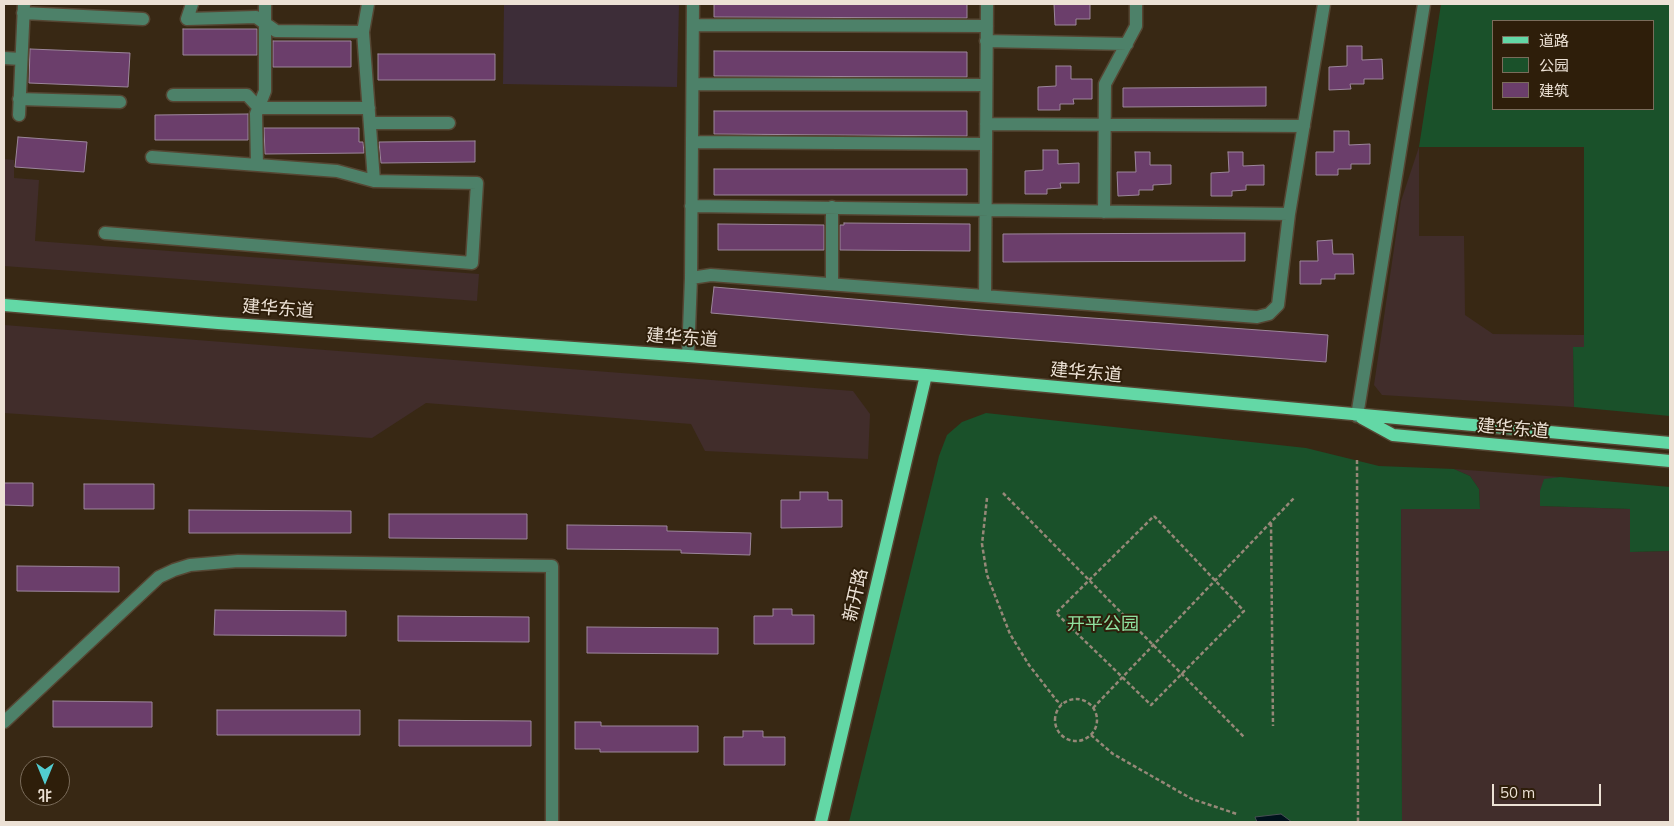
<!DOCTYPE html>
<meta charset="utf-8">
<style>
body{margin:0}
#map{position:relative;width:1674px;height:826px;overflow:hidden;background:#382814;font-family:Mulish,"Noto Sans SC",sans-serif}
canvas{display:block}
.frame{position:absolute;inset:0;border:5px solid #ece1d5;pointer-events:none}
.legend{position:absolute;left:1492px;top:20px;width:162px;height:90px;box-sizing:border-box;background:#2e1e0a;border:1px solid #7a6c5b;margin:0;padding:6px 9px;list-style:none;font-size:15px;color:#ece1d5}
.legend li{display:flex;align-items:center;gap:10px;height:25px}
.legend b{width:25px;border:1px solid #7a6c5b}
.north{position:absolute;left:20px;top:756px;width:50px;height:50px;box-sizing:border-box;background:#2e1e0a;border:1px solid #7a6c5b;border-radius:50%;rotate:180deg;font-size:14px;font-weight:700;line-height:20px;text-align:center;color:#ece1d5}
.north::after{content:'';display:block;margin:auto;width:18px;height:22px;background:#52ccd0;clip-path:polygon(50% 0,100% 100%,50% 72%,0 100%)}
.scale{position:absolute;left:1492px;top:784px;width:109px;height:22px;box-sizing:border-box;border:2px solid #ece1d5;border-top:0;padding-left:6px;font-size:15px;line-height:18px;white-space:nowrap;color:#ece1d5;-webkit-text-stroke:4px #2e1e0a;paint-order:stroke}
</style>
<div id="map">
<canvas width="1674" height="826"></canvas>
<div class="frame"></div>
<ul class="legend">
<li><b style="height:6px;background:#63d8a6"></b>道路</li>
<li><b style="height:14px;background:#1a512a"></b>公园</li>
<li><b style="height:14px;background:#6b3e6b"></b>建筑</li>
</ul>
<div class="north">北</div>
<div class="scale">50 m</div>
</div>
<script>
const ctx = document.querySelector('canvas').getContext('2d');
ctx.lineJoin = 'round';
function fill(path, color) { ctx.fillStyle = color; ctx.fill(path, 'evenodd'); }
const shape = rows => new Path2D(rows.map(r => 'M' + r).join(''));
function strokePath(path, color, width, dash) { ctx.strokeStyle = color; ctx.lineWidth = width; ctx.lineCap = dash ? 'butt' : 'round'; ctx.setLineDash(dash || []); ctx.stroke(path); }
function write(font, color, halo, rows, align = 'center') {
  ctx.font = font + ' Mulish,"Noto Sans SC",sans-serif'; ctx.lineWidth = 4; ctx.setLineDash([]); ctx.textBaseline = 'middle'; ctx.strokeStyle = halo; ctx.fillStyle = color; for (const [text, x, y, turn = 0] of rows) {
    ctx.save(); ctx.translate(x, y); ctx.rotate((+turn || 0) * Math.PI / 180); ctx.textAlign = isNaN(turn) ? turn : align; if (halo) ctx.strokeText(text, 0, 0); ctx.fillText(text, 0, 0); ctx.restore();
  }
}
fill(shape([
 [1419,147,1419,236,1464,236,1465,315,1493,334,1584,335,1584,348,1573,348,1574,407,1382,395,1374,385,1401,201],
 [4,159,14,160,14,178,39,180,35,241,479,274,477,301,4,266],
 [4,325,853,391,870,414,868,459,705,451,691,424,426,403,372,438,4,413],
 [1454,469,1560,477,1544,480,1540,506,1630,509,1630,552,1670,551,1670,822,1402,822,1401,509,1480,508,1479,489,1470,476]
]), '#412d2b');
fill(shape([
 [504,4,679,4,677,87,503,84]
]), '#3d2d38');
fill(shape([
 [1441,4,1670,4,1670,416,1574,407,1573,347,1584,347,1584,147,1419,147],
 [1493,21,1653,21,1653,109,1493,109],
 [986,413,1306,448,1379,466,1454,469,1470,476,1479,489,1480,509,1401,509,1402,822,849,822,939,456,947,435,962,422],
 [1560,477,1670,487,1670,551,1630,552,1630,509,1540,506,1540,491,1544,479]
]), '#1a512a');
const water = shape([
 [1281,814,1292,822,1257,822,1255,817,1281,814]
]);
fill(water, '#00121c');
strokePath(water, '#475054', 1);
const building = shape([
 [714,4,967,4,967,18,714,17,714,4],
 [1054,4,1090,4,1090,19,1076,19,1076,25,1055,25,1054,4],
 [183,29,257,29,257,55,183,55,183,29],
 [273,41,351,41,351,67,273,67,273,41],
 [1347,46,1362,46,1362,60,1382,59,1383,79,1364,79,1364,84,1350,84,1351,89,1329,90,1329,67,1347,66,1347,46],
 [30,49,130,53,128,87,29,83,30,49],
 [714,51,967,52,967,77,714,76,714,51],
 [378,54,495,54,495,80,378,80,378,54],
 [1056,66,1071,66,1071,79,1092,79,1092,99,1073,99,1074,104,1060,104,1060,110,1038,110,1038,87,1056,86,1056,66],
 [1266,87,1266,106,1123,107,1123,88,1266,87],
 [714,111,967,111,967,136,714,134,714,111],
 [248,114,248,140,155,140,155,115,248,114],
 [264,128,359,128,359,142,363,142,364,153,265,154,264,128],
 [1334,131,1349,131,1349,145,1370,144,1370,164,1351,164,1351,169,1338,169,1338,175,1316,175,1316,152,1334,152,1334,131],
 [18,137,87,142,84,172,15,167,18,137],
 [475,141,475,162,381,163,379,142,475,141],
 [1043,150,1058,150,1058,164,1079,163,1079,183,1060,183,1061,188,1047,189,1047,194,1025,194,1025,171,1043,170,1043,150],
 [1135,152,1150,152,1150,165,1171,165,1171,184,1153,185,1153,190,1139,190,1139,195,1118,196,1117,172,1136,172,1135,152],
 [1228,152,1243,152,1243,166,1264,165,1264,185,1246,185,1246,190,1232,191,1232,196,1211,196,1211,173,1229,172,1228,152],
 [714,169,967,169,967,195,714,195,714,169],
 [844,223,970,224,970,251,840,250,840,225,844,225,844,223],
 [718,224,824,225,824,250,718,250,718,224],
 [1245,233,1245,261,1003,262,1003,234,1245,233],
 [1332,240,1333,254,1353,254,1354,274,1335,274,1335,279,1321,279,1321,284,1300,284,1300,261,1318,261,1317,241,1332,240],
 [714,287,981,310,1328,335,1326,362,967,335,711,313,714,287],
 [4,483,33,483,33,506,4,505,4,483],
 [84,484,154,484,154,509,84,509,84,484],
 [800,492,828,492,828,500,842,500,842,527,781,528,781,500,800,500,800,492],
 [189,510,351,511,351,533,189,533,189,510],
 [389,514,527,514,527,539,389,538,389,514],
 [567,525,667,526,667,531,751,533,750,555,681,553,681,550,567,549,567,525],
 [17,566,119,567,119,592,17,591,17,566],
 [773,609,792,609,792,615,814,615,814,644,754,644,754,616,773,616,773,609],
 [215,610,346,611,346,636,214,635,215,610],
 [398,616,529,617,529,642,398,641,398,616],
 [587,627,718,628,718,654,587,653,587,627],
 [53,701,152,702,152,727,53,727,53,701],
 [217,710,360,710,360,735,217,735,217,710],
 [399,720,531,721,531,746,399,746,399,720],
 [575,722,601,722,601,726,698,726,698,752,600,752,600,749,575,749,575,722],
 [743,731,763,731,763,737,785,737,785,765,724,765,724,737,743,737,743,731]
]);
fill(building, '#6b3e6b');
strokePath(building, '#9c869b', 1);
const minor = shape([
 [192,4,187,19,256,17,276,31,363,32],
 [368,4,363,32,374,181],
 [23,13,143,19],
 [694,25,987,26],
 [986,41,1127,44],
 [4,58,21,59],
 [693,84,986,85],
 [173,95,247,95,259,108,369,108],
 [19,99,120,102],
 [19,115,24,4],
 [370,123,449,123],
 [986,124,1304,126],
 [693,142,985,144],
 [257,165,256,114,265,91,265,4],
 [691,206,1289,214,1324,4],
 [1104,212,1105,84,1136,26,1136,4],
 [105,233,472,263,477,183,374,181,337,171,152,157],
 [691,278,711,275,1257,317,1269,314,1278,305,1289,214],
 [832,284,832,207],
 [985,295,987,4],
 [688,356,691,278,693,4],
 [1357,416,1424,4],
 [4,722,159,577,174,570,190,565,238,561,552,566,552,822]
]);
const major = shape([
 [4,305,218,323,688,356,926,375,1670,443],
 [1362,418,1393,435,1670,461],
 [821,822,926,375]
]);
strokePath(minor, '#554633', 15);
strokePath(major, '#554633', 15);
strokePath(shape([
 [1357,460,1358,822],
 [1003,493,1244,737],
 [987,498,982,544,987,575,1010,634,1029,665,1057,701,1062,704],
 [1154,516,1244,611,1151,705,1056,613,1154,516],
 [1271,523,1273,726],
 '1055 720a21 21 0 1 1 42 0a21 21 0 1 1-42 0Z',
 [1093,708,1294,498],
 [1091,735,1113,754,1192,799,1237,814]
]), '#968878', 2.5, [4, 2.5]);
strokePath(minor, '#4d8169', 12);
strokePath(major, '#63d8a6', 12);
write('18px', '#ece1d5', '#2e1e0a', [
 ["建华东道",278,309,4],
 ["建华东道",682,338,4],
 ["建华东道",1086,373,5],
 ["建华东道",1513,429,5],
 ["新开路",856,595,-77]
]);
write('18px', '#8fe1a0', '#2e1e0a', [
 ["开平公园",1103,625]
]);
</script>
